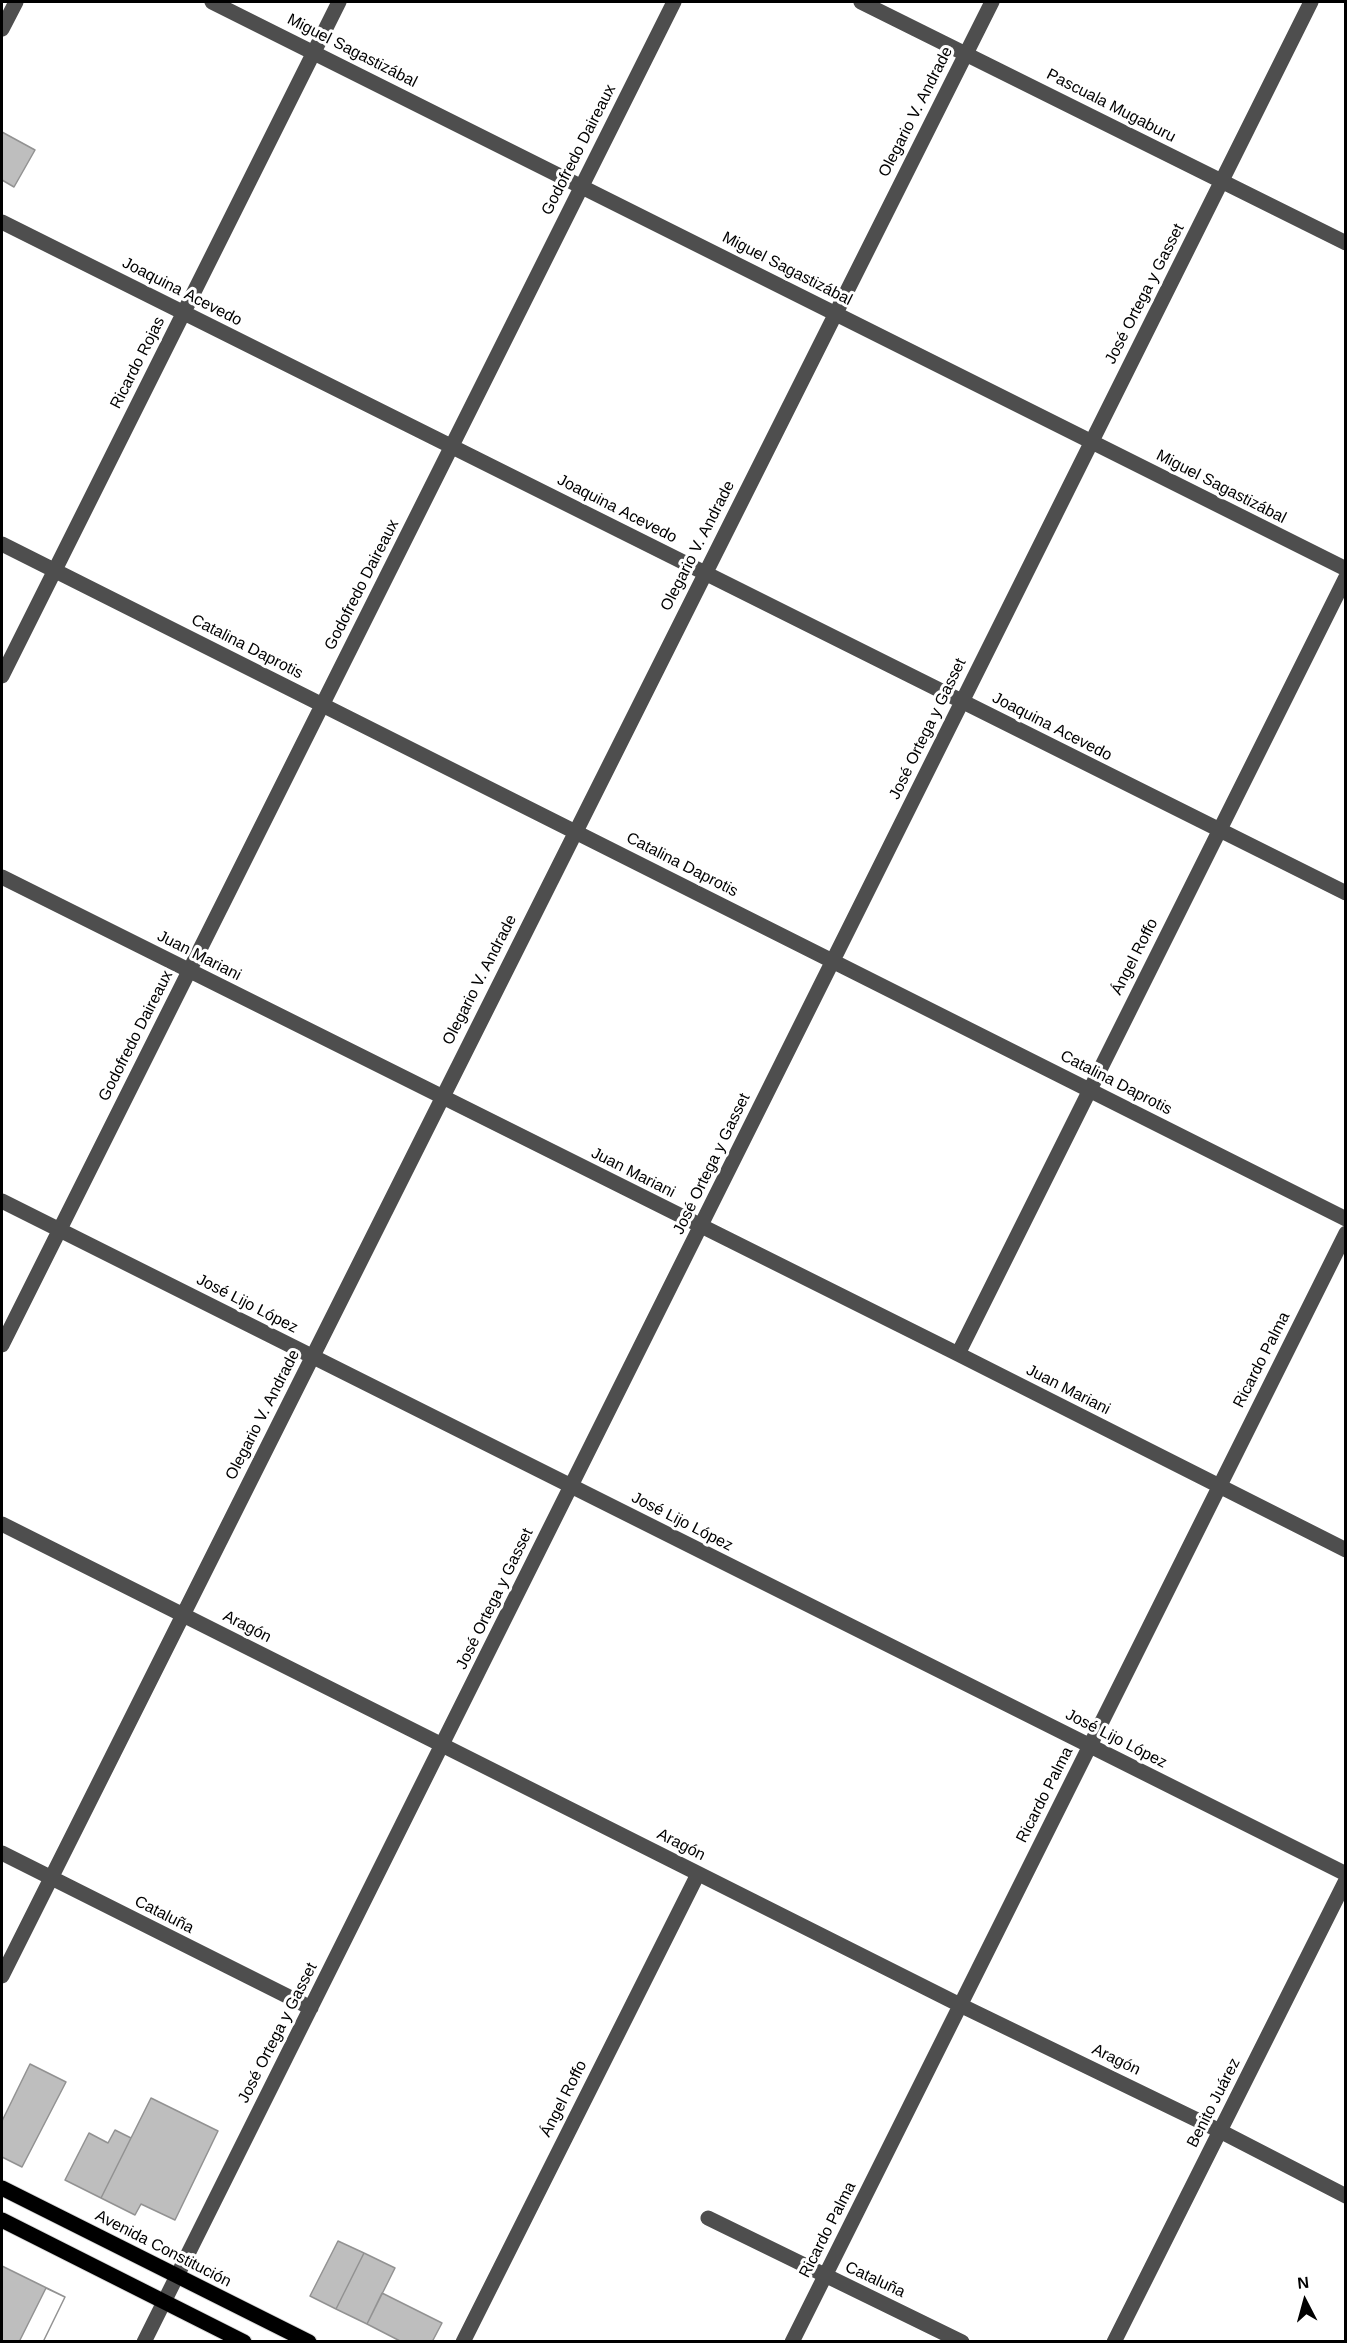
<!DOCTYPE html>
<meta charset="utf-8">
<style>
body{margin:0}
#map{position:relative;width:1347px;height:2343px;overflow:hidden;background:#fff;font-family:Arial,sans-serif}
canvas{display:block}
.frame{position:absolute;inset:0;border:3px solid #000;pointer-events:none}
.north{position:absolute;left:1275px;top:2271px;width:60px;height:60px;-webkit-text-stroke:4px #fff;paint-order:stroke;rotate:354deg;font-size:16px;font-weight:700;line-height:24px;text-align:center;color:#000}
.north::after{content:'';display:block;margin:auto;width:21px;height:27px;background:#000;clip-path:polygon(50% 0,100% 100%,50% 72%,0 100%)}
</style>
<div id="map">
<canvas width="1347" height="2343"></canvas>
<div class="frame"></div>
<div class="north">N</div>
</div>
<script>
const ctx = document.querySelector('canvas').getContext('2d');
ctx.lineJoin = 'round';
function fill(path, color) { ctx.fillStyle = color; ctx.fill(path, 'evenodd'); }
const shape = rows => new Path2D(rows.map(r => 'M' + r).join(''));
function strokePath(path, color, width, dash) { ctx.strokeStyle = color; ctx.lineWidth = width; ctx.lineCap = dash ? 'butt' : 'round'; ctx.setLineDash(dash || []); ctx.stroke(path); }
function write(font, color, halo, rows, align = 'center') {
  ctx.font = font + ' Arial,sans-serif'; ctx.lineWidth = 6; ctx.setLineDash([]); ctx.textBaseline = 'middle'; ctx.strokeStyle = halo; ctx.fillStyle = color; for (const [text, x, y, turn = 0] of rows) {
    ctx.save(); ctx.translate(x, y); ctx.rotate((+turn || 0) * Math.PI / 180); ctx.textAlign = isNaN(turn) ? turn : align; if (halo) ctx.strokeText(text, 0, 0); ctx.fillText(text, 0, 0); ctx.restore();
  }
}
const building = shape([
 [2,132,35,150,14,187,2,180,2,132],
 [30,2064,66,2082,22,2167,2,2157,2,2121,30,2064],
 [151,2098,218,2131,175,2220,141,2204,135,2215,101,2198,151,2098],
 [115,2130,131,2138,101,2198,65,2180,89,2133,108,2143,115,2130],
 [338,2241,364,2253,336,2309,310,2296,338,2241],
 [364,2253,395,2268,367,2324,336,2309,364,2253],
 [2,2266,65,2297,43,2342,2,2342,2,2266],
 [46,2288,65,2297,43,2342,19,2342,46,2288],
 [382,2293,442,2323,432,2342,402,2342,367,2324,382,2293]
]);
fill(building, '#bebebe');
strokePath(building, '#929292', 1.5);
const major = shape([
 [2,2188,309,2342],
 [2,2220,244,2342]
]);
strokePath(major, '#dbdbdb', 17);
strokePath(shape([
 [212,2,1346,569],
 [861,2,1346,243],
 [2,29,16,2],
 [2,222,1346,893],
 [2,544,1346,1219],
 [2,676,339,2],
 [2,877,958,1354,1346,1550],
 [2,1201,1346,1874],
 [2,1345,674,2],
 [958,1354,1346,577],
 [2,1524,960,2005,1220,2131,1346,2196],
 [2,1853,311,2008],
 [2,1976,992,2],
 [708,2218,962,2342],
 [144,2342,1311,2],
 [463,2342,698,1874],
 [792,2342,1346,1233],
 [1114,2342,1346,1880]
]), '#4e4e4e', 15);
strokePath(major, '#000', 15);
write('16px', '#000', '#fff', [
 ["Miguel Sagastizábal",352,51,27],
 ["Pascuala Mugaburu",1111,106,27],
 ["Olegario V. Andrade",916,112,-63],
 ["Godofredo Daireaux",579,150,-63],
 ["Miguel Sagastizábal",787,269,27],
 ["Joaquina Acevedo",182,292,27],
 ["José Ortega y Gasset",1145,294,-63],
 ["Ricardo Rojas",138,363,-63],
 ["Miguel Sagastizábal",1221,487,27],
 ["Joaquina Acevedo",617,509,27],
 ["Olegario V. Andrade",698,546,-63],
 ["Godofredo Daireaux",362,585,-63],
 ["Catalina Daprotis",247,647,27],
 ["Joaquina Acevedo",1052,727,27],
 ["José Ortega y Gasset",928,729,-64],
 ["Catalina Daprotis",682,865,27],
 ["Juan Mariani",199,956,27],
 ["Ángel Roffo",1135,957,-63],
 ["Olegario V. Andrade",480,980,-63],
 ["Godofredo Daireaux",136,1036,-63],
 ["Catalina Daprotis",1116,1083,27],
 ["José Ortega y Gasset",712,1164,-64],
 ["Juan Mariani",633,1173,27],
 ["José Lijo López",247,1304,27],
 ["Ricardo Palma",1262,1360,-63],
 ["Juan Mariani",1068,1390,27],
 ["Olegario V. Andrade",263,1415,-63],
 ["José Lijo López",682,1522,27],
 ["José Ortega y Gasset",495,1599,-64],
 ["Aragón",247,1627,27],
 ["José Lijo López",1116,1739,27],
 ["Ricardo Palma",1045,1795,-63],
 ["Aragón",681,1845,27],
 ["Cataluña",164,1915,27],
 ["José Ortega y Gasset",278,2033,-63],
 ["Aragón",1116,2060,26],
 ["Ángel Roffo",564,2099,-63],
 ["Benito Juárez",1214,2103,-63],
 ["Ricardo Palma",828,2230,-63],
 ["Avenida Constitución",163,2249,27],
 ["Cataluña",875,2280,25]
]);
</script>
